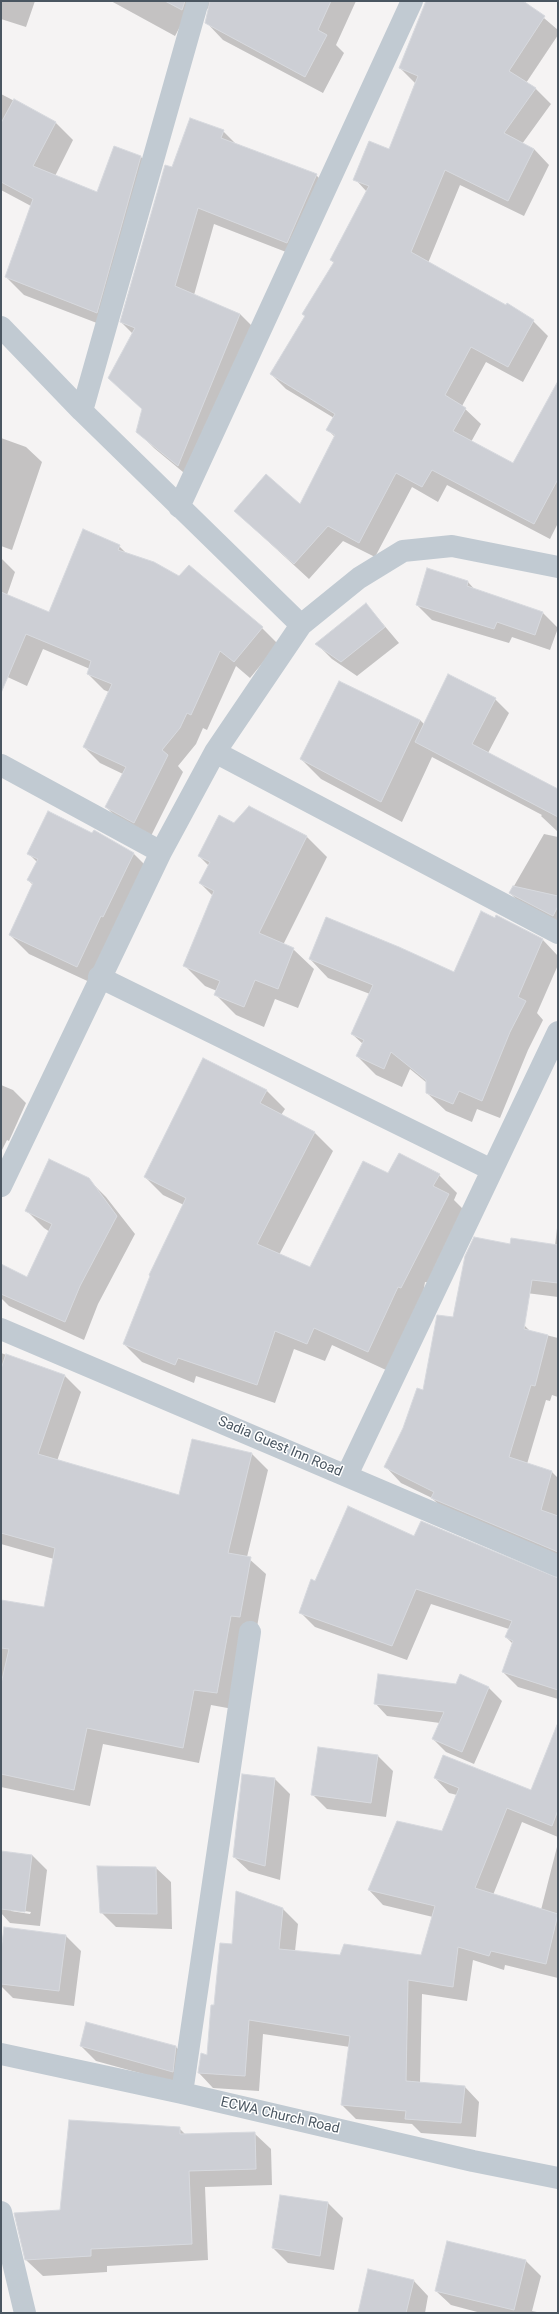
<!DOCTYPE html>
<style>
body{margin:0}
#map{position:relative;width:559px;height:2314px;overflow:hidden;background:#f5f3f3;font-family:Roboto,sans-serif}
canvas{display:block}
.frame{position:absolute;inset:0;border:2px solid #4a5661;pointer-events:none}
</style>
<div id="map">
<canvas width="559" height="2314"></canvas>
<div class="frame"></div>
</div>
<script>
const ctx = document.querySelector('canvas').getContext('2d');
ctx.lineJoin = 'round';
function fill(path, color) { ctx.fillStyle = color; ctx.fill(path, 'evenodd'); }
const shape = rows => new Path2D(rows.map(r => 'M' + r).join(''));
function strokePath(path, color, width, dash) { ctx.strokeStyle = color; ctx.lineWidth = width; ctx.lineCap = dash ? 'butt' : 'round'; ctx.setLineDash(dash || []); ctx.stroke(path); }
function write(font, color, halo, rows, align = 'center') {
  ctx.font = font + ' Roboto,sans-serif'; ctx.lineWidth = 3; ctx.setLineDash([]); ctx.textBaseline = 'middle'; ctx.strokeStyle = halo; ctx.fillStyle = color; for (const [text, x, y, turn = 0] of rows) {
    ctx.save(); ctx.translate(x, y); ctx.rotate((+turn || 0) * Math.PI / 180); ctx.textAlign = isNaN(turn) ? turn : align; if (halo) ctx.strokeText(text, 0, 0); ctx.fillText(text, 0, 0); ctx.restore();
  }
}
fill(shape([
 [1,1,35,1,26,27,1,19],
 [111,1,356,1,336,45,344,53,323,93,223,40,206,22,209,8,184,19,175,36],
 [428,1,524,1,558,30,558,35,526,83,536,89,551,104,522,144,534,149,549,165,524,216,460,185,428,263,533,321,548,336,523,382,486,362,462,406,481,424,471,442,513,464,558,413,558,523,550,539,447,485,438,502,412,487,375,557,343,541,309,579,235,511,300,506,335,437,328,430,334,418,286,389,271,374,306,316,334,263,331,260,367,192,355,179,390,150,415,83,400,68],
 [1,94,55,122,73,140,55,176,97,193,141,157,158,175,115,330,24,295,6,277,31,206,1,190],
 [223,131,238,146,316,175,333,192,304,259,214,224,194,295,240,314,257,331,195,482,154,448,137,431,143,410,110,378,133,334,121,322,173,169],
 [1,438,26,447,42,462,12,550,1,546],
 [119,546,127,554,262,628,278,644,250,678,236,666,207,730,203,728,196,744,178,766,183,772,150,838,122,823,106,807,123,774,100,763,84,747,109,692,104,690,88,674,90,669,43,649,27,686,1,674,1,558,15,572,7,595,49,613],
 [428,570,468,582,476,591,543,613,558,628,550,650,512,637,509,643,432,620,417,605],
 [366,604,399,643,357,676,332,659,317,644],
 [495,699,509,713,488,753,557,789,558,787,558,832,541,816,542,815,432,757,402,822,321,779,301,759,420,720,425,725],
 [249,808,307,837,327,857,283,945,293,949,314,969,298,1008,275,999,264,1027,236,1015,216,995,217,991,205,986,185,966,213,896,200,883,209,866,199,856],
 [94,831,134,854,152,872,96,985,29,954,10,935,33,885,28,880,37,862,29,854,92,834],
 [544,834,558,837,558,924,523,906,510,893],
 [497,916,543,940,558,956,558,965,537,1013,543,1020,528,1050,500,1118,477,1109,472,1122,446,1111,427,1093,427,1083,410,1069,402,1087,376,1075,357,1056,363,1044,352,1034,370,994,328,978,310,959,454,973],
 [204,1059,267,1091,285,1109,281,1115,315,1133,333,1151,279,1255,310,1268,389,1175,439,1175,457,1193,454,1200,467,1213,431,1283,425,1282,421,1306,386,1370,332,1345,325,1361,294,1349,275,1403,196,1376,194,1383,142,1362,124,1344,184,1205,163,1195,145,1177],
 [1,1085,13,1090,26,1103,9,1141,7,1140,1,1152],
 [88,1179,106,1197,135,1234,98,1304,84,1340,9,1306,1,1298,1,1266,28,1278,50,1232,44,1228,26,1210],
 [558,1219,558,1297,479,1287,511,1245,555,1246],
 [525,1326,530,1331,558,1338,558,1397,552,1395,550,1401,546,1400,527,1464,552,1472,558,1478,558,1561,448,1514,432,1498,401,1483,386,1467,423,1392],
 [1,1353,65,1376,81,1392,57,1461,179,1496,252,1454,268,1470,247,1557,266,1574,256,1633,233,1709,211,1705,199,1763,103,1744,90,1806,1,1787,1,1601,45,1608,54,1559,1,1544],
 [415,1537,558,1583,558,1699,518,1687,503,1672,513,1644,506,1637,509,1629,431,1604,407,1660,315,1627,300,1612,315,1582],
 [460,1676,489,1688,502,1701,474,1764,446,1752,433,1739,440,1723,387,1716,375,1703,456,1685],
 [558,1724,558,1837,522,1822,493,1895,541,1910,558,1843,558,1978,505,1965,504,1970,473,1960,467,2001,422,1994,420,2083,465,2087,479,2102,476,2137,421,2133,412,2124,356,2119,342,2105,350,2047,263,2034,259,2091,213,2088,199,2073,201,2054,208,2056,215,2006,232,1945,283,1909,298,1924,295,1951,340,1956,422,1956,433,1917,383,1905,369,1890,443,1833,457,1795,449,1793,435,1778,531,1791],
 [378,1756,393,1771,386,1817,327,1809,312,1794],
 [275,1779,290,1794,280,1880,249,1871,234,1857],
 [32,1855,47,1870,40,1926,10,1923,1,1913,1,1862],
 [11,1909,31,1912,30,1914,11,1911],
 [156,1868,171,1882,172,1929,116,1927,101,1912],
 [66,1936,81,1951,74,2006,13,1998,1,1986,1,1960],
 [81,2046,176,2047,191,2062,187,2086,96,2061],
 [179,2128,186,2135,254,2133,271,2149,272,2185,205,2187,208,2260,107,2266,107,2272,43,2276,26,2260,61,2211],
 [328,2203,343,2218,334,2270,288,2263,273,2248],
 [526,2261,541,2276,532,2311,542,2313,481,2313,451,2305,436,2291],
 [414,2281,428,2296,425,2313,359,2313]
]), '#0003');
const building = shape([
 [165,1,185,1,182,10,165,1],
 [210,1,331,1,318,30,327,35,305,77,205,23,210,1],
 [426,1,523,1,545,16,509,71,536,88,504,133,534,149,508,201,445,170,411,252,506,305,507,303,534,320,508,367,471,347,445,395,466,408,453,431,513,463,558,381,558,479,534,524,432,470,422,487,396,473,359,543,328,526,294,564,234,511,266,474,300,504,335,435,326,430,335,414,270,374,305,316,302,314,334,262,330,260,369,186,353,180,369,141,389,149,418,76,399,68,426,1],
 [14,99,56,122,33,166,97,192,114,146,141,156,97,313,5,277,33,199,1,182,1,123,14,99],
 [190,118,224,130,221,138,317,174,287,243,198,208,175,286,240,314,178,466,136,432,142,409,108,378,135,328,120,322,165,165,172,167,190,118],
 [83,529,120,545,118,550,154,562,179,576,189,565,263,627,234,662,220,651,191,715,187,713,180,728,162,750,168,755,134,823,105,807,126,767,83,747,112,684,87,674,91,661,26,634,1,693,1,592,49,612,83,529],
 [427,568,468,581,467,586,543,612,535,635,497,622,494,629,416,605,427,568],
 [366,603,385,627,341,662,315,644,366,603],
 [448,674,496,698,472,744,558,789,558,817,415,742,448,674],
 [339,681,420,720,381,802,300,759,339,681],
 [249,806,307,836,259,933,294,948,278,989,255,980,244,1007,214,995,220,981,183,966,214,891,199,883,210,862,198,856,219,815,234,823,249,806],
 [48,811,92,833,94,830,134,853,103,917,101,916,77,967,9,935,33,883,27,880,38,859,27,854,48,811],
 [513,886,558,896,558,906,553,916,509,893,513,886],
 [481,911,495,918,496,915,543,939,518,997,526,1001,510,1032,482,1101,459,1091,453,1104,426,1093,426,1080,391,1052,384,1069,356,1056,364,1040,351,1034,373,985,309,959,326,917,399,947,454,972,481,911],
 [203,1058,267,1090,260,1103,315,1132,257,1244,310,1267,363,1161,388,1173,399,1153,440,1174,433,1186,449,1194,401,1288,398,1287,368,1352,314,1328,307,1344,275,1331,257,1385,178,1358,175,1365,123,1344,150,1276,149,1275,186,1198,144,1177,203,1058],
 [49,1159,89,1178,117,1216,80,1286,65,1322,1,1294,1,1264,27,1277,52,1224,25,1211,49,1159],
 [474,1237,510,1244,511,1238,558,1245,558,1283,532,1280,524,1329,548,1335,535,1386,531,1385,509,1457,552,1471,541,1510,558,1516,558,1552,431,1498,434,1492,384,1467,403,1428,417,1388,423,1390,437,1315,453,1317,465,1256,474,1237],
 [6,1354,65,1375,38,1454,179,1495,192,1439,252,1453,228,1553,251,1557,240,1617,231,1616,217,1693,194,1690,183,1748,87,1728,74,1790,1,1774,1,1684,9,1649,1,1648,1,1600,44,1607,55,1548,1,1533,1,1369,6,1354],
 [348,1506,414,1536,421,1521,558,1578,558,1690,502,1672,513,1641,505,1637,512,1621,416,1589,392,1646,299,1613,311,1579,315,1581,348,1506],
 [378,1674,456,1684,460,1674,489,1687,462,1752,432,1739,444,1712,374,1704,378,1674],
 [557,1725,558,1810,552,1826,507,1808,475,1888,558,1914,546,1964,491,1951,489,1956,458,1947,453,1987,408,1980,406,2081,465,2086,461,2123,405,2119,406,2111,341,2105,350,2036,249,2020,245,2076,198,2073,201,2053,207,2055,211,2005,214,2005,220,1943,232,1944,236,1891,283,1908,279,1949,340,1955,344,1944,421,1955,435,1906,368,1890,397,1821,442,1831,459,1788,434,1778,443,1755,531,1790,557,1725],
 [318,1747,378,1755,371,1803,311,1795,318,1747],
 [242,1774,275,1778,265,1866,233,1857,242,1774],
 [1,1851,32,1855,25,1912,1,1909,1,1851],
 [97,1866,156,1867,157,1914,100,1913,97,1866],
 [4,1927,66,1935,59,1991,1,1984,1,1952,4,1927],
 [86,2022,176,2046,173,2072,80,2046,86,2022],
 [69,2120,180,2127,180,2134,255,2132,256,2169,189,2171,192,2244,91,2249,91,2256,25,2260,14,2213,60,2210,69,2120],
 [280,2195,328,2202,320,2256,272,2248,280,2195],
 [447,2241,526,2260,514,2310,435,2291,447,2241],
 [368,2269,414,2280,406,2313,358,2313,368,2269]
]);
fill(building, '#cdcfd5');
strokePath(building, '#d7d9de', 1);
strokePath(shape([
 [1,327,82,411,301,625],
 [82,411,198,1],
 [179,507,412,1],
 [215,752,558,933],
 [1,765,161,852],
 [99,977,492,1170],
 [1,1186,161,852,215,752,301,625,359,578,403,551,452,546,558,567],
 [1,1329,558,1566],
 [347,1475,558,1032],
 [1,2054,182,2093,473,2161,558,2178],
 [182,2093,250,1632],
 [1,2212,25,2313]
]), '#c1cad2', 22);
write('14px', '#4a5661', '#fff', [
 ["Sadia Guest Inn Road",280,1447,23],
 ["ECWA Church Road",280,2116,13]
]);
</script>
